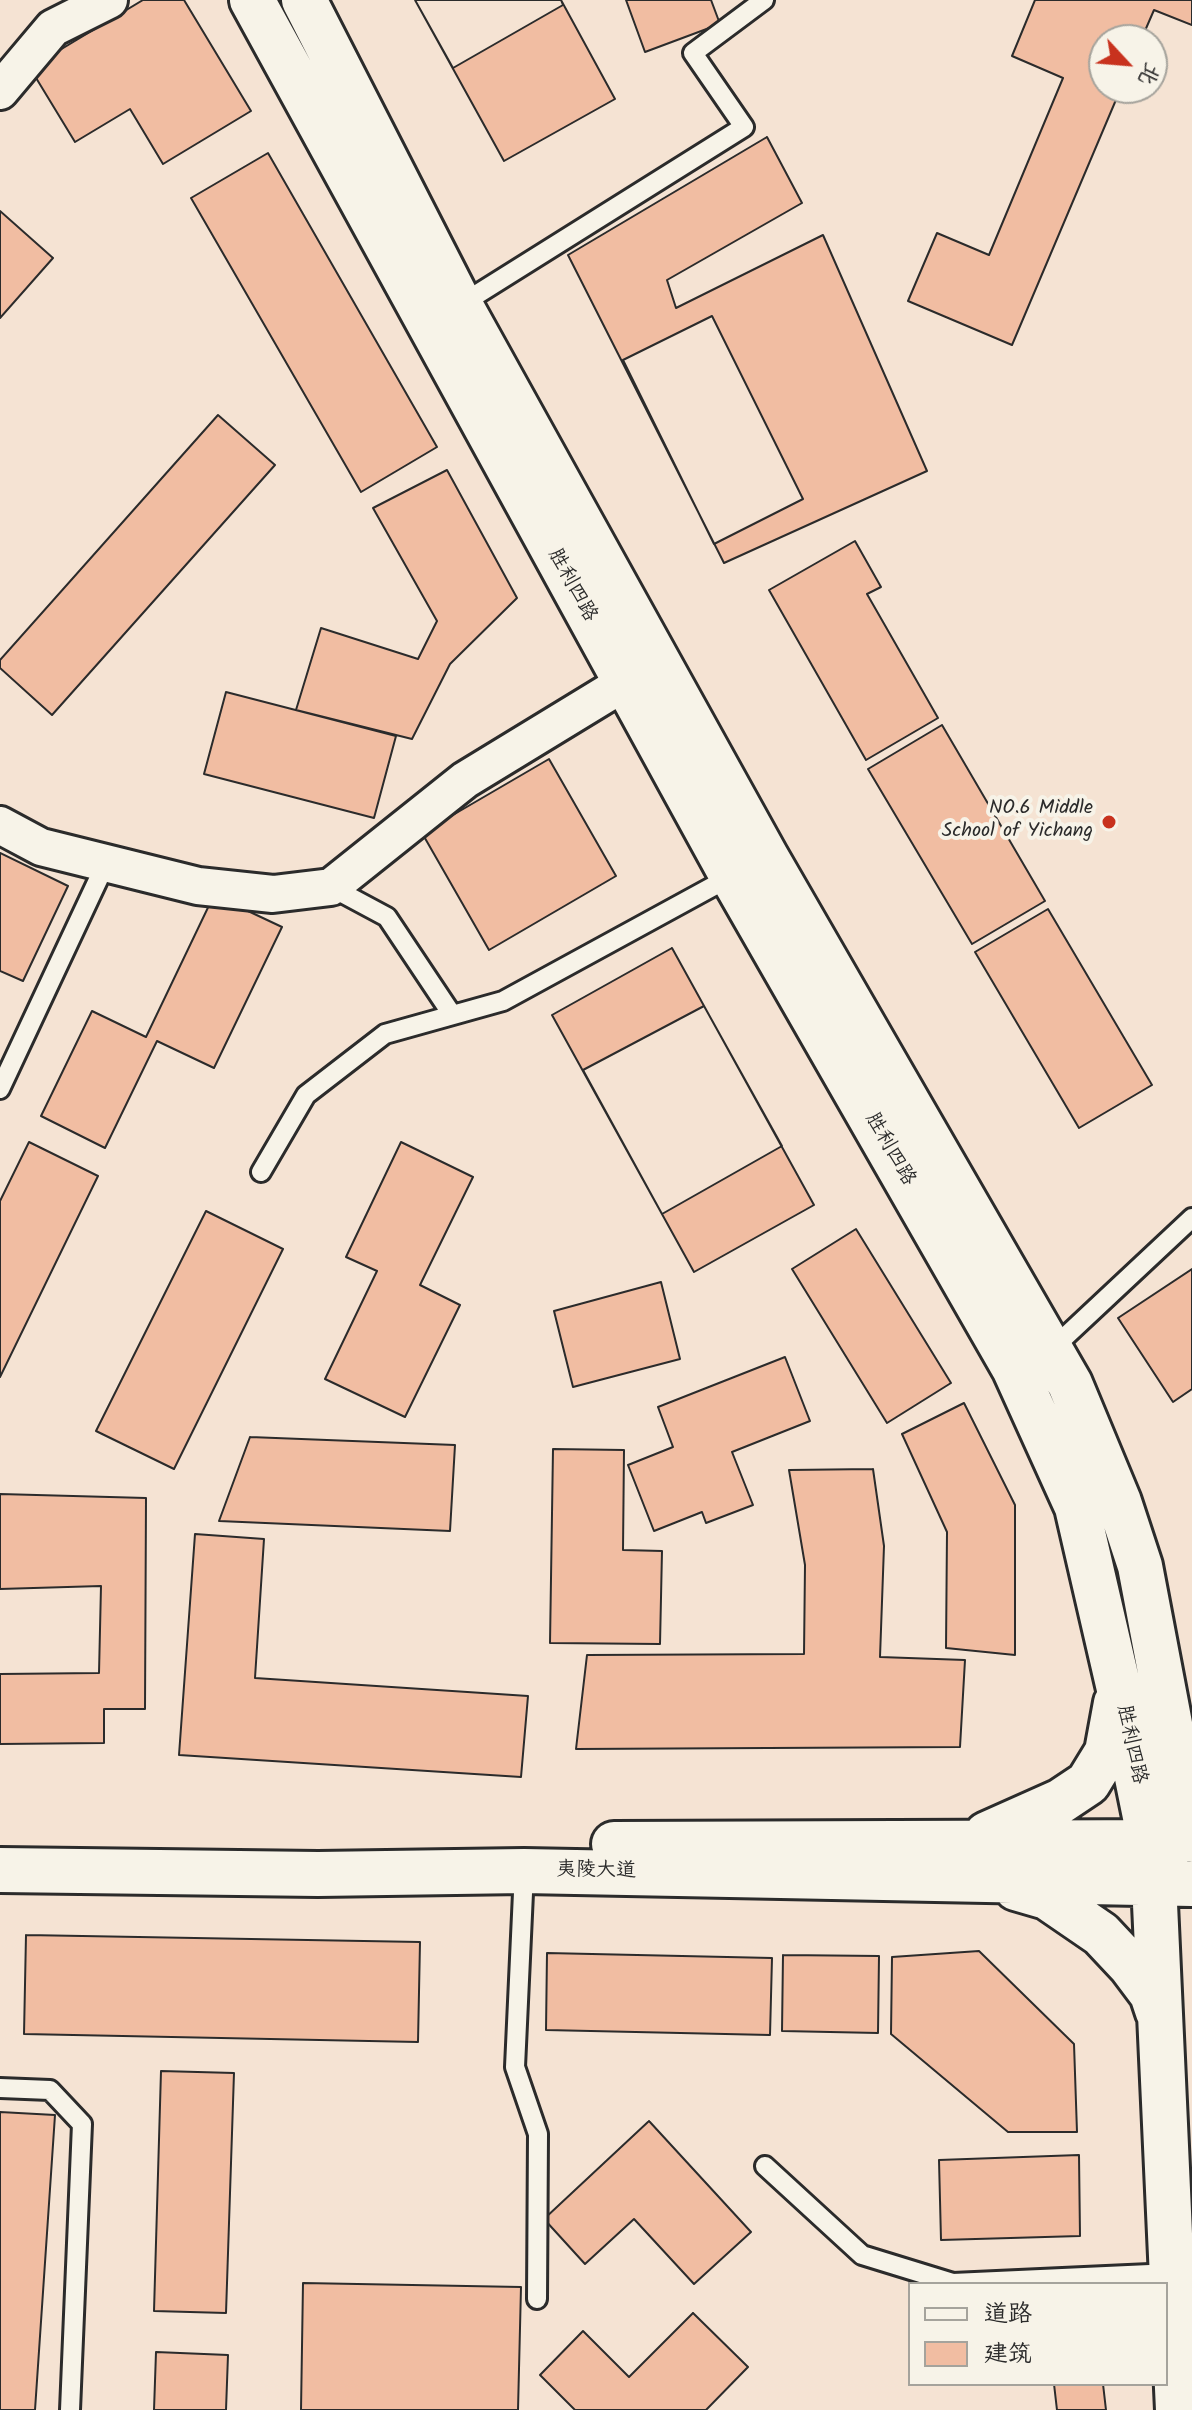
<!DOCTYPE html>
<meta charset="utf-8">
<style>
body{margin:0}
#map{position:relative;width:1192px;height:2410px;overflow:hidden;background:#f5e3d3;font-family:Kalam,"LXGW WenKai TC",sans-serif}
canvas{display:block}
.legend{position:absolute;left:908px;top:2282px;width:260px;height:104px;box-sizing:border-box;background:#f7f3e8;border:2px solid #a5a39c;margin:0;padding:10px 14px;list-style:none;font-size:24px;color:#2b2b2b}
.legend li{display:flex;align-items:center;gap:16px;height:40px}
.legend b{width:40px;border:2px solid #a5a39c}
.north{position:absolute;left:1088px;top:24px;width:80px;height:80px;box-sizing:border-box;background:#f7f3e8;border:2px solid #a5a39c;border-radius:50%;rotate:116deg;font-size:22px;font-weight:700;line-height:32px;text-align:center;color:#2b2b2b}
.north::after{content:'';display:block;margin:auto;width:28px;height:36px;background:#c8321e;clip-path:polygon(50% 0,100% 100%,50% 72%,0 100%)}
</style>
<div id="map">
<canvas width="1192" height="2410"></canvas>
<ul class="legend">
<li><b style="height:10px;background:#f7f3e8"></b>道路</li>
<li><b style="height:22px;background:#f1bda2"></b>建筑</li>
</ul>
<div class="north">北</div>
</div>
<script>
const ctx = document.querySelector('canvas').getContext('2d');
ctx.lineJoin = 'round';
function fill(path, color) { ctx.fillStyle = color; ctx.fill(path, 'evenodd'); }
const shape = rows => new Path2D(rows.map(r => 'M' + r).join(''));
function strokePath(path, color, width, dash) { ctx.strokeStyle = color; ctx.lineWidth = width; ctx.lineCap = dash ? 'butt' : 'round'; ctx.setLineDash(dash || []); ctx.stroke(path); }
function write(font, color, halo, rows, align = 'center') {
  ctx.font = font + ' Kalam,"LXGW WenKai TC",sans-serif'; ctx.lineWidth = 8; ctx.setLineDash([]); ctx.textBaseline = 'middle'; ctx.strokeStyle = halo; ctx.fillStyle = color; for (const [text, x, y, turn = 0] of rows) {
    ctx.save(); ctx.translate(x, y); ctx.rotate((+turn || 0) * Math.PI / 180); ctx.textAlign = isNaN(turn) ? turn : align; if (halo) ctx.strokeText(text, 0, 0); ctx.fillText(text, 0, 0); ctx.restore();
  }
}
const building = shape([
 [143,0,184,0,251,111,163,164,130,109,75,142,30,68,143,0],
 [415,0,561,0,615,99,504,161,415,0],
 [415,0,561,0,563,5,453,68,415,0],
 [626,0,711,0,720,24,645,52,626,0],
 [1035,0,1192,0,1192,25,1154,10,1141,40,1104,40,1104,88,1121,88,1012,345,908,301,937,233,989,255,1063,78,1012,56,1035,0],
 [767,137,802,203,667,280,676,308,823,235,927,471,724,563,568,255,767,137],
 [268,153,437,447,361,492,191,198,268,153],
 [0,211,53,258,0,318,0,211],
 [712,316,803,499,714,544,623,360,712,316],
 [218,415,275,465,52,715,0,668,0,660,218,415],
 [447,470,517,598,450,664,412,739,296,710,321,628,418,659,437,621,373,508,447,470],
 [855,541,881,587,867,594,938,718,866,760,769,590,855,541],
 [226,692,396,736,374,818,204,774,226,692],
 [942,725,1045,901,972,944,868,769,942,725],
 [549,759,616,876,489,950,422,833,549,759],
 [0,853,68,886,23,981,0,971,0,853],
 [214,895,282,927,214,1068,157,1041,105,1148,41,1116,92,1011,146,1037,214,895],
 [1048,909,1152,1085,1079,1128,975,952,1048,909],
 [672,948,814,1205,694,1272,552,1015,672,948],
 [704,1006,782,1146,662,1214,583,1070,704,1006],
 [29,1142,98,1176,0,1377,0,1201,29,1142],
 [401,1142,473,1177,420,1285,460,1305,405,1417,325,1379,377,1271,346,1257,401,1142],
 [206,1211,283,1249,174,1469,96,1431,206,1211],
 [856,1229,951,1383,887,1423,792,1269,856,1229],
 [1192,1269,1192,1389,1173,1402,1118,1318,1192,1269],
 [661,1282,680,1359,573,1387,554,1311,661,1282],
 [785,1357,810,1421,732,1452,753,1505,706,1523,702,1512,654,1531,628,1465,673,1447,658,1407,785,1357],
 [964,1403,1015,1505,1015,1655,946,1648,947,1532,902,1434,964,1403],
 [250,1437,455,1445,450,1531,219,1521,250,1437],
 [553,1449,624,1450,623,1550,662,1551,660,1644,550,1643,553,1449],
 [873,1469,884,1546,880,1657,965,1660,960,1747,576,1749,587,1655,804,1654,805,1565,789,1470,873,1469],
 [0,1494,146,1498,145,1709,104,1709,104,1743,0,1744,0,1674,99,1673,101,1586,0,1589,0,1494],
 [195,1534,264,1539,255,1678,528,1696,521,1777,179,1755,195,1534],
 [26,1935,420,1942,418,2042,24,2034,26,1935],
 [979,1951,1074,2044,1077,2132,1008,2132,891,2034,892,1957,979,1951],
 [547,1953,772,1958,770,2035,546,2030,547,1953],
 [783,1955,879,1956,878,2033,782,2031,783,1955],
 [161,2071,234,2073,226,2313,154,2311,161,2071],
 [0,2112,55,2115,35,2410,0,2410,0,2112],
 [649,2121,751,2232,694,2284,634,2219,585,2264,544,2219,649,2121],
 [1079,2155,1080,2236,941,2240,939,2160,1079,2155],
 [303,2283,521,2287,518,2410,301,2410,303,2283],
 [693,2313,748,2367,706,2410,575,2410,540,2375,583,2331,629,2377,693,2313],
 [156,2352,228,2355,226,2410,154,2410,156,2352],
 [1054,2384,1103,2384,1106,2410,1057,2410,1054,2384]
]);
fill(building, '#f1bda2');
strokePath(building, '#2b2b2b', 2);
const service = shape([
 [460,305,744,127,693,53,764,0],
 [331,887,387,917,451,1013],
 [0,1089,106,863],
 [261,1172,306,1095,385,1034,503,1001,732,876],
 [1051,1350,1192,1218],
 [524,1871,515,2067,538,2134,537,2299],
 [0,2088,50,2090,82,2124,70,2410],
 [765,2166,862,2255,953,2283,1172,2273]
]);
const minor = shape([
 [0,91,53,28,109,0],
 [0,825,41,847,198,886,273,894,331,887,465,780,624,683]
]);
const secondary = shape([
 [252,0,732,876,1014,1368,1077,1507,1119,1689,1150,1841,1154,1882,1178,2410],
 [304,0,460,305,766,857,1070,1384,1119,1502,1140,1566,1192,1840],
 [987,1834,1061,1801,1088,1783,1107,1752,1116,1703],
 [614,1844,1178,1842],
 [0,1870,318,1874,524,1871,1192,1884],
 [1016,1888,1047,1897,1101,1934,1131,1966,1152,1994,1158,2012]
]);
strokePath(service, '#2b2b2b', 24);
strokePath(minor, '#2b2b2b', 42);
strokePath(secondary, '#2b2b2b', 50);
strokePath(service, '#f7f3e8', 18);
strokePath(minor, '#f7f3e8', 36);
strokePath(secondary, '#f7f3e8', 44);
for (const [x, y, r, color] of [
 [1109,822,8,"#c8321e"]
]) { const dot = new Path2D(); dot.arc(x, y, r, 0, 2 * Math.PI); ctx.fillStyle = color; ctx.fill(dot); strokePath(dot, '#f7f3e8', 3); }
write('20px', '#2b2b2b', '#f7f3e8', [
 ["胜利四路",571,586,61],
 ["胜利四路",889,1150,60],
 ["胜利四路",1130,1745,78],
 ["夷陵大道",596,1872,1]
]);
write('20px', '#2b2b2b', '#f7f3e8', [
 ["NO.6 Middle",1093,810],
 ["School of Yichang",1093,833]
], 'right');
</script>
